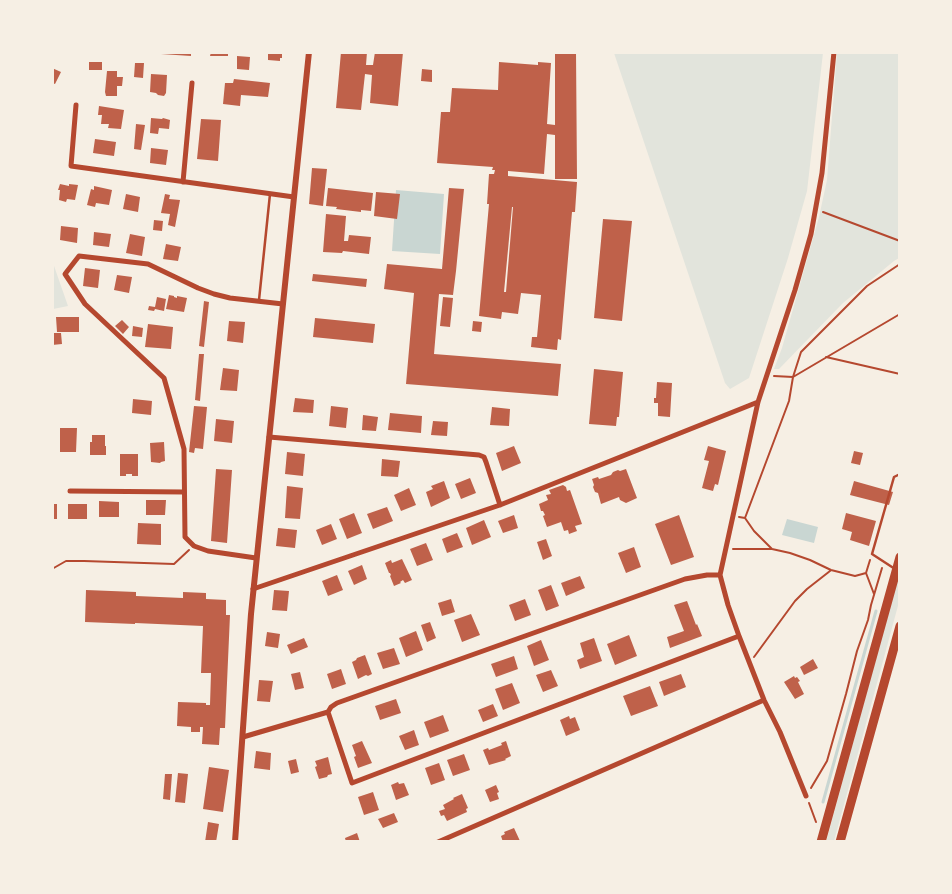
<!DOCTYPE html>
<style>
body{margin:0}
#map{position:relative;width:952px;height:894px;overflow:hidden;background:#f6efe4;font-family:Lato,sans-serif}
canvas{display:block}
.frame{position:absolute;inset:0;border:54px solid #f6efe4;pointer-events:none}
</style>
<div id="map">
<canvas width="952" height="894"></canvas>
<div class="frame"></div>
</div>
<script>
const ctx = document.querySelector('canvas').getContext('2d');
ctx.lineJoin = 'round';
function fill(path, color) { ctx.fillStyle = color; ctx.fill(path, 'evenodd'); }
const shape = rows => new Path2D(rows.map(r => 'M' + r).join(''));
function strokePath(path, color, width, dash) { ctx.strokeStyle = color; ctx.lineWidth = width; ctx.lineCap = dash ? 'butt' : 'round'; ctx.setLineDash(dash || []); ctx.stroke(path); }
fill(shape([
 [614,53,823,53,807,191,788,258,749,378,730,389,725,383],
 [837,53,899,53,899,258,894,261,843,303,779,369,774,369,782,348,819,217,827,180],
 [53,263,68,306,53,309],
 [899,574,899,602,848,790,834,841,826,842]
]), '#e2e4dc');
fill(shape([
 [396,190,444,194,440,254,392,251],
 [787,519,818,527,814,543,782,535]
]), '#c9d6d2');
strokePath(shape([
 [823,802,876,611]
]), '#c9d6d2', 3);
fill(shape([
 [161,52,191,52,191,56,161,54],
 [211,52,228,52,228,56,210,56],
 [268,52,282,52,282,58,280,58,280,61,268,60],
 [341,52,367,52,366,65,373,65,375,52,403,52,398,106,370,103,372,75,365,74,361,110,336,108],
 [555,52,576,52,577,179,555,179,555,135,547,134,544,174,508,171,508,176,577,182,575,212,572,212,561,340,558,339,557,350,531,347,532,337,537,337,541,295,521,293,518,314,502,312,501,319,479,316,489,204,487,204,489,174,494,174,495,170,492,170,493,167,437,163,441,112,450,112,452,88,498,90,499,62,538,65,538,62,551,63,547,124,555,125],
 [512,207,513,207,506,292,504,292],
 [237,56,250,57,249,70,237,69],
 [89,62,102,62,102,70,89,70],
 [135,63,144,63,143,78,134,77],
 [52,68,61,72,55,84,52,83],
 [422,69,432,70,432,82,421,81],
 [107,71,117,71,117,77,123,77,122,86,117,86,117,96,106,96,105,92],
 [151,74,167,75,166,93,164,96,158,95,156,93,150,92],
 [234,79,270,83,268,97,241,95,240,106,223,104,225,83,233,83],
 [99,106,124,110,121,129,108,128,109,124,101,124,102,115,98,115],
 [151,118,162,119,163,118,170,120,169,129,159,128,158,134,150,133],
 [201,119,221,120,218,161,197,159],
 [136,124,145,125,141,150,134,149],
 [95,139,116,142,114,156,93,153],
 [151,148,168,150,166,165,150,163],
 [312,168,327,169,323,206,309,204],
 [60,184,69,186,69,184,78,185,75,200,67,199,66,202,59,200,60,190,58,190],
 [94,186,112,190,109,205,96,203,95,207,87,205,91,189,94,190],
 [328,188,373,193,371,211,361,210,361,212,336,209,337,207,326,206],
 [449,188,464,189,456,271,453,295,439,294,434,354,561,364,558,396,406,384,414,293,384,289,387,264,442,269],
 [376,192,400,194,397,219,374,216],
 [126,194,140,197,138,212,123,209],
 [165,194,170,195,169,199,180,200,175,227,168,225,170,214,161,213],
 [326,214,346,216,344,241,348,241,349,235,371,237,369,254,343,251,342,253,323,252],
 [603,219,632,221,622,321,594,318],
 [154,220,163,221,162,231,153,230],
 [61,226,78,228,77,243,60,240],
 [94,232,111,234,109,247,93,245],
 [130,234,145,237,142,256,126,253],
 [166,244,181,247,178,261,163,259],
 [85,268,100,270,98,288,83,286],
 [313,274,367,279,366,287,312,281],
 [117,275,132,277,129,293,114,290],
 [169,295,174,296,174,297,177,298,177,296,187,298,184,312,166,309],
 [157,297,166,299,164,311,155,309,154,311,148,310,149,306,155,307],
 [443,297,453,298,450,327,440,326],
 [204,301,209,302,204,347,199,346],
 [56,317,79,317,79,332,57,332],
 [315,318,375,324,373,343,313,337],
 [122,320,129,327,123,334,115,326],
 [229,321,245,322,243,343,227,341],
 [473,321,482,322,481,332,472,331],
 [148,324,173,327,171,349,145,347],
 [133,326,143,328,142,337,132,336],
 [52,333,61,333,62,344,52,345],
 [199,354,204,354,200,401,195,400],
 [223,368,239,370,237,391,220,390],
 [594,369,623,372,619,417,617,417,616,426,589,424],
 [657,382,672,383,670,417,658,416,658,403,654,403,654,398,656,398],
 [295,398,314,400,313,413,293,412],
 [133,399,152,401,151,415,132,413],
 [194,406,207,407,203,449,195,448,194,453,189,452],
 [331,406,348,408,346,428,329,426],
 [492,407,510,409,509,426,490,425],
 [390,413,422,416,421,433,388,430],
 [363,415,378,417,376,431,362,430],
 [216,419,234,421,232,443,214,441],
 [433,421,448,422,447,436,431,435],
 [60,428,77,428,76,452,60,452],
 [92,435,105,435,105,446,106,446,106,455,90,455,90,442,92,442],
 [164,442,165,461,161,462,160,463,151,462,150,443],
 [514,446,521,463,502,471,496,453],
 [708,446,726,451,718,485,715,484,713,491,702,488,709,461,704,460],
 [854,451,863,453,860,465,851,463],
 [287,452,305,454,303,476,285,474],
 [120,454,138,454,138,476,132,476,132,474,126,474,126,476,120,476],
 [382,459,400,461,398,477,381,476],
 [216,469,232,470,227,543,211,541],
 [626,469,637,498,626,503,620,500,619,497,601,504,598,493,595,492,593,487,594,485,592,479,598,477,599,479,611,475,613,472,618,470,620,471],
 [470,478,476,493,461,499,455,484],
 [444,481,450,498,431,507,426,492,433,489,431,486],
 [854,481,893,492,889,505,850,495],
 [563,485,566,487,567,491,570,490,582,524,575,526,577,531,569,534,568,530,564,531,561,522,547,527,543,516,545,515,543,511,541,511,539,504,548,500,546,495,551,494,549,490],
 [287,486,303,488,300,519,285,518],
 [409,488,416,505,401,511,394,495],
 [146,500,166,500,165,515,146,515],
 [99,501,119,502,119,517,99,517],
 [52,504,57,504,57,519,52,519],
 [68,504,87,504,87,519,68,519],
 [387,507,393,521,373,529,367,514],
 [354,513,362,533,347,539,339,519],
 [846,513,876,521,869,546,850,540,852,532,842,529],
 [514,515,518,528,503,533,498,521],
 [679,515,694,557,671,565,655,524],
 [484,520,491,537,472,545,466,528],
 [138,523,161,524,161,545,137,544],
 [331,524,337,539,322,545,316,530],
 [278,528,297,530,295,548,276,546],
 [457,533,463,547,447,553,442,539],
 [546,539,552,556,543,560,537,542],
 [426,543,433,560,417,566,410,549],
 [634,547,641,567,626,573,618,553],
 [402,559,412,580,405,583,403,580,400,582,401,583,394,586,390,576,391,575,390,573,389,573,385,563,391,560,392,563],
 [362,565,367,579,354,585,348,571],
 [337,575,343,590,328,596,322,581],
 [580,576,585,588,566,596,561,583],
 [551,585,559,606,546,611,538,590],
 [86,590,136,592,136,596,183,598,183,592,206,593,206,599,226,600,226,615,230,615,225,728,220,728,219,745,202,744,203,727,200,727,200,732,191,732,191,727,177,726,178,702,206,703,206,705,210,705,211,673,201,673,203,626,135,623,135,624,85,622],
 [274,590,289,591,287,611,272,610],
 [451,599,455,612,442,616,438,603],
 [525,599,531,615,515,621,509,605],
 [687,601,696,625,697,624,702,636,670,648,667,637,684,631,674,605],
 [471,614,480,635,462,642,454,620],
 [430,622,436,638,427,642,421,625],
 [416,631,423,650,406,657,399,638],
 [267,632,280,634,278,648,265,646],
 [629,635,637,656,615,665,607,644],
 [304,638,308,647,291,654,287,645],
 [594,638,602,661,580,669,577,660,584,657,580,643],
 [541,640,549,660,534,666,527,646],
 [394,648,400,664,383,669,377,653],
 [365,655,372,674,368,676,366,675,358,679,352,662,356,660,357,658],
 [514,656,518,669,496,677,491,664],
 [813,659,818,668,804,675,800,667],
 [341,669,346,684,332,689,327,674],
 [551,670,558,686,543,692,536,675],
 [300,672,304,688,295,690,291,674],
 [681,674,686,687,664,696,659,682],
 [794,676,795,678,797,677,800,681,798,682,804,694,795,699,784,682],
 [259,680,273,681,270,702,257,701],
 [512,683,520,703,503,710,495,689],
 [650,686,658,706,631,716,623,696],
 [396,699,401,713,380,720,375,706],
 [493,704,498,716,483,722,478,710],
 [443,715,449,731,430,738,424,722],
 [569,716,570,719,575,717,580,730,566,736,560,720],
 [414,730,419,745,405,750,399,736],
 [362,741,372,763,358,768,354,757,356,756,352,745],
 [506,741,511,756,505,759,506,760,489,765,483,750,488,748,489,750,502,745,501,743],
 [256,751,271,753,270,770,254,768],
 [464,754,470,770,453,776,447,760],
 [328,757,332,774,328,775,327,777,319,779,315,767,317,766,315,761],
 [296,759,299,772,291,774,288,761],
 [439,763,445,780,431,785,425,768],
 [209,767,229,770,223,812,203,809],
 [178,773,188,774,185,803,175,802],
 [165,774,172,774,170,800,163,799],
 [398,782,399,784,404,783,409,795,396,800,391,785],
 [496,785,499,792,497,793,499,799,490,802,485,790],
 [373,792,379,810,364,815,358,797],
 [462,794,468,808,466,809,467,812,447,821,444,815,441,816,439,811,445,809,443,805,454,799,453,798],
 [394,813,398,822,383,828,378,819],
 [208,822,219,824,216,842,205,842],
 [514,828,520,841,503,842,501,836,505,834,504,832],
 [357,833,360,842,346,842,345,838]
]), '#bf614a');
strokePath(shape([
 [823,212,900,241],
 [826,357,900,374],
 [774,376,793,377,900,314],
 [739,517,745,518,754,531,772,549],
 [745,518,789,401,793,377,801,352,867,286,900,264],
 [733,549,772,549,790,553,810,560,831,570,855,576,866,573,870,560],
 [52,569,66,561,84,561,174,564,189,550],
 [866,573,874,594],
 [754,657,795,601,807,589,830,571],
 [811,788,827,761,846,694,857,651,868,620,871,605,882,568],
 [809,803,816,822]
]), '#b5482f', 2);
strokePath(shape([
 [259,300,270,194],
 [895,569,872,554,894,477,900,474]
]), '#b5482f', 2.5);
strokePath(shape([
 [76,105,71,166,294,197],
 [183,182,192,83],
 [269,437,479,455,484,457,486,462,500,505],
 [70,491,184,492],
 [256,558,208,551,194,546,185,537,184,449,164,378,85,304,65,274,79,256,148,264,198,288,214,294,230,298,283,304],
 [253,589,500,505,758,402],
 [328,712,352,783,739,636],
 [243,737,328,712,331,707,337,703,685,579,707,575,720,575],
 [806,796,780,732,764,700,739,636,728,605,720,575,758,402,795,290,811,234,822,173,834,52],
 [438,842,764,700]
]), '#b5482f', 5);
strokePath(shape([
 [235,842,251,614,309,52]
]), '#b5482f', 6);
strokePath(shape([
 [821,842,900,557],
 [840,842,900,626]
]), '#b5482f', 9);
</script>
